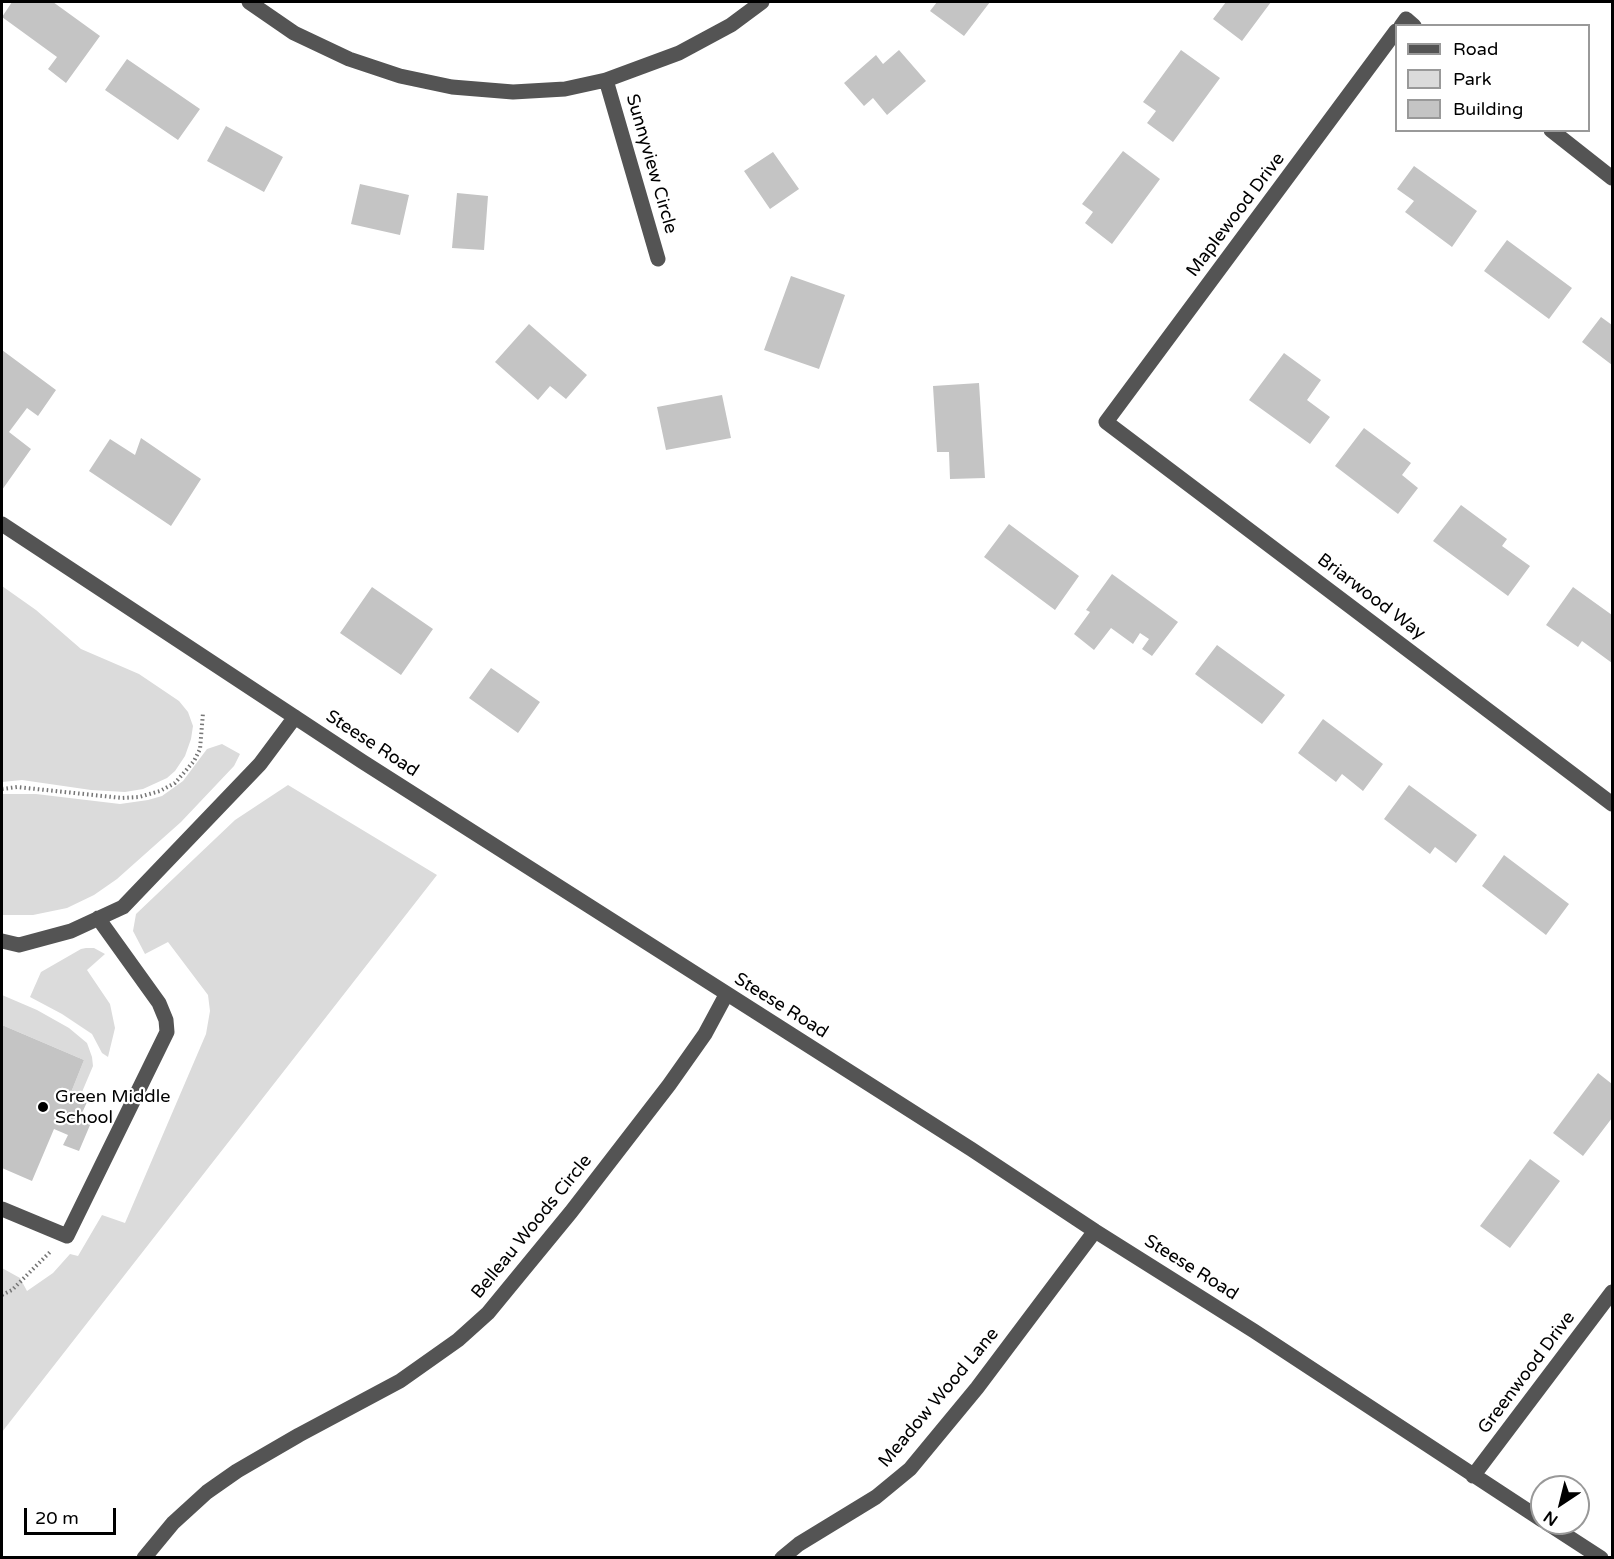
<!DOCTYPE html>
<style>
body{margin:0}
#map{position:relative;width:1614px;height:1559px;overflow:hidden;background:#fff;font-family:"Varela Round",sans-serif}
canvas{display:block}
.frame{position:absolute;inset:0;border:3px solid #000;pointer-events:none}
.legend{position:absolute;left:1395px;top:24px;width:195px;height:108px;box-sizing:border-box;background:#fff;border:2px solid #999;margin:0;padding:8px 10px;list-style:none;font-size:18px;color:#000}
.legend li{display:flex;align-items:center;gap:12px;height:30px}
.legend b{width:30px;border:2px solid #999}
.north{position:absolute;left:1530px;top:1475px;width:60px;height:60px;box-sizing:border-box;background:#fff;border:2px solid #999;border-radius:50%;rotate:215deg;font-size:16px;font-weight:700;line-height:24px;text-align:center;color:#000}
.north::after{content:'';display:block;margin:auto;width:21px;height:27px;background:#000;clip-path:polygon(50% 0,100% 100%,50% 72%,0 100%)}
.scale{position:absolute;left:24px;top:1508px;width:92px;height:27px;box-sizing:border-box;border:3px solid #000;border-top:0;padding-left:8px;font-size:18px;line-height:21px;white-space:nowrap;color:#000;-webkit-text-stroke:4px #fff;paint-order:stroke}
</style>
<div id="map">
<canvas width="1614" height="1559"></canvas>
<div class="frame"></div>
<ul class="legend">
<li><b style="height:8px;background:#545454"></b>Road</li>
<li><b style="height:16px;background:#dbdbdb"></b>Park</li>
<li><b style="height:16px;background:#c4c4c4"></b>Building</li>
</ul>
<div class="north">N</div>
<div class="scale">20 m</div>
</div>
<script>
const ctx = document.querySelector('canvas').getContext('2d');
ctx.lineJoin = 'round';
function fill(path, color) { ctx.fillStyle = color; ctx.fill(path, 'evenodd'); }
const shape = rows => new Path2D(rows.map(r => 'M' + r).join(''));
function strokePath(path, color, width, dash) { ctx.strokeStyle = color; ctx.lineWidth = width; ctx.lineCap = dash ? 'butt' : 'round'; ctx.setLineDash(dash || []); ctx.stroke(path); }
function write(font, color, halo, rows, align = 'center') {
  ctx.font = font + ' "Varela Round",sans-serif'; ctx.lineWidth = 4.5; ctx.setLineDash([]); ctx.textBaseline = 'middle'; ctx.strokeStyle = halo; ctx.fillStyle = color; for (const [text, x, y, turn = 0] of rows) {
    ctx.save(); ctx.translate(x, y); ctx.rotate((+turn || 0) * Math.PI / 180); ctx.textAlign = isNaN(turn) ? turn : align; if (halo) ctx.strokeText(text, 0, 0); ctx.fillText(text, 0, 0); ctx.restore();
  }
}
fill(shape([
 [2,586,36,610,81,649,139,674,179,701,188,712,193,726,191,739,185,756,175,771,167,778,143,789,125,792,91,790,22,780,2,782],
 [222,744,240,754,234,766,181,822,117,879,94,895,67,908,33,915,2,915,2,794,36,794,120,804,148,800,162,796,183,781,207,749],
 [288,785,437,875,2,1432,2,1268,20,1278,27,1291,53,1273,70,1254,78,1256,102,1215,125,1223,206,1034,210,1011,208,995,168,942,145,954,133,931,136,914,235,820],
 [86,948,94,948,105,954,87,970,110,1004,115,1028,108,1057,102,1053,92,1034,62,1014,30,997,41,972,81,949],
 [2,995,37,1010,69,1028,87,1043,92,1057,93,1066,79,1099,70,1095,84,1060,2,1025]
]), '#dbdbdb');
fill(shape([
 [12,2,53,2,100,36,66,83,48,69,57,57,2,17],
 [937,2,990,2,964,36,930,11],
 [1226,2,1271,2,1242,41,1213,19],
 [899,50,926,81,887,115,873,98,864,106,844,83,876,55,883,64],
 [1181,50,1220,78,1173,142,1147,123,1156,111,1143,102],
 [127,59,200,109,178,140,105,90],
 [226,126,283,157,264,192,207,161],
 [1123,151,1160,179,1112,244,1085,223,1093,212,1082,204],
 [773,152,799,189,770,209,744,171],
 [1414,166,1477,211,1452,247,1405,212,1414,201,1397,189],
 [360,184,409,195,400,235,351,224],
 [457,193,488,196,484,250,452,248],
 [1507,240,1572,288,1549,319,1484,271],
 [791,276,845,295,819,369,764,350],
 [1601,317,1612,325,1612,365,1582,342],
 [529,324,587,375,566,399,550,386,538,400,495,362],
 [2,350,56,390,38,416,27,408,9,432,31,449,2,490],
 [1284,353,1321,380,1307,400,1330,417,1310,444,1249,400],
 [979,383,985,478,950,479,949,452,937,452,933,386],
 [722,395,731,438,666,450,657,407],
 [1364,428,1411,463,1402,475,1418,488,1398,514,1335,466],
 [141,438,201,479,171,526,89,471,110,439,135,455],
 [1461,505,1507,539,1502,546,1530,566,1508,596,1433,541],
 [1009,524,1079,576,1055,610,984,557],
 [1112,574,1178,622,1152,656,1142,649,1149,639,1140,633,1133,644,1111,628,1094,650,1074,634,1090,612,1086,610],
 [372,587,433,629,401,675,340,633],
 [1573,587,1612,615,1612,663,1582,641,1578,647,1546,625],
 [1217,645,1285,695,1262,724,1195,674],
 [491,668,540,702,518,733,469,698],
 [1323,719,1383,764,1363,791,1342,774,1336,782,1298,753],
 [1409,785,1477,835,1456,863,1435,847,1430,854,1384,819],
 [1504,855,1569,904,1546,935,1482,886],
 [2,1025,84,1060,70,1095,87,1102,82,1113,93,1118,79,1151,63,1145,68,1135,54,1129,32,1181,2,1168],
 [1598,1073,1612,1084,1612,1118,1583,1156,1553,1133],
 [1530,1159,1560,1181,1510,1248,1480,1226]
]), '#c4c4c4');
strokePath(shape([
 [2,789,17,787,122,798,139,797,160,791,175,783,194,761,200,749,203,713],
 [2,1295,12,1290,50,1252]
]), '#767676', 4, [1.5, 3]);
strokePath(shape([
 [249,2,294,33,349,59,400,76,452,87,513,92,565,89,606,80,679,53,731,25,762,2],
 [1401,26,1406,19,1414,26],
 [1396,31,1106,422,1612,804],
 [606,80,658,259],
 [1551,130,1612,178],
 [2,524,363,762,971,1149,1095,1231,1254,1331,1542,1520],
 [2,941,19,945,71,931,123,907,260,764,295,717],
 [2,1209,67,1236,167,1032,166,1020,159,1003,98,918],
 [1473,1476,1612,1292],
 [1547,1523,1601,1558],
 [144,1558,173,1523,207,1492,237,1471,299,1435,400,1381,458,1340,488,1313,571,1212,669,1085,705,1034,726,995],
 [782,1558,799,1544,876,1497,910,1469,977,1388,1095,1231]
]), '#545454', 15);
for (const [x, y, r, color] of [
 [43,1107,6,"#000"]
]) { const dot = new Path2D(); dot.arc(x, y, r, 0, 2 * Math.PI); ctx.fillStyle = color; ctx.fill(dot); strokePath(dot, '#fff', 2); }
write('18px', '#000', '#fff', [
 ["Sunnyview Circle",651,164,74],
 ["Maplewood Drive",1236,215,-53],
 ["Briarwood Way",1371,597,37],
 ["Steese Road",372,744,33],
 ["Steese Road",781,1006,32],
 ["Belleau Woods Circle",532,1227,-51],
 ["Steese Road",1191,1268,32],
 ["Greenwood Drive",1527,1373,-53],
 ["Meadow Wood Lane",939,1398,-50]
]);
write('18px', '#000', '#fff', [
 ["Green Middle",55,1097],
 ["School",55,1118]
], 'left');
</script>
